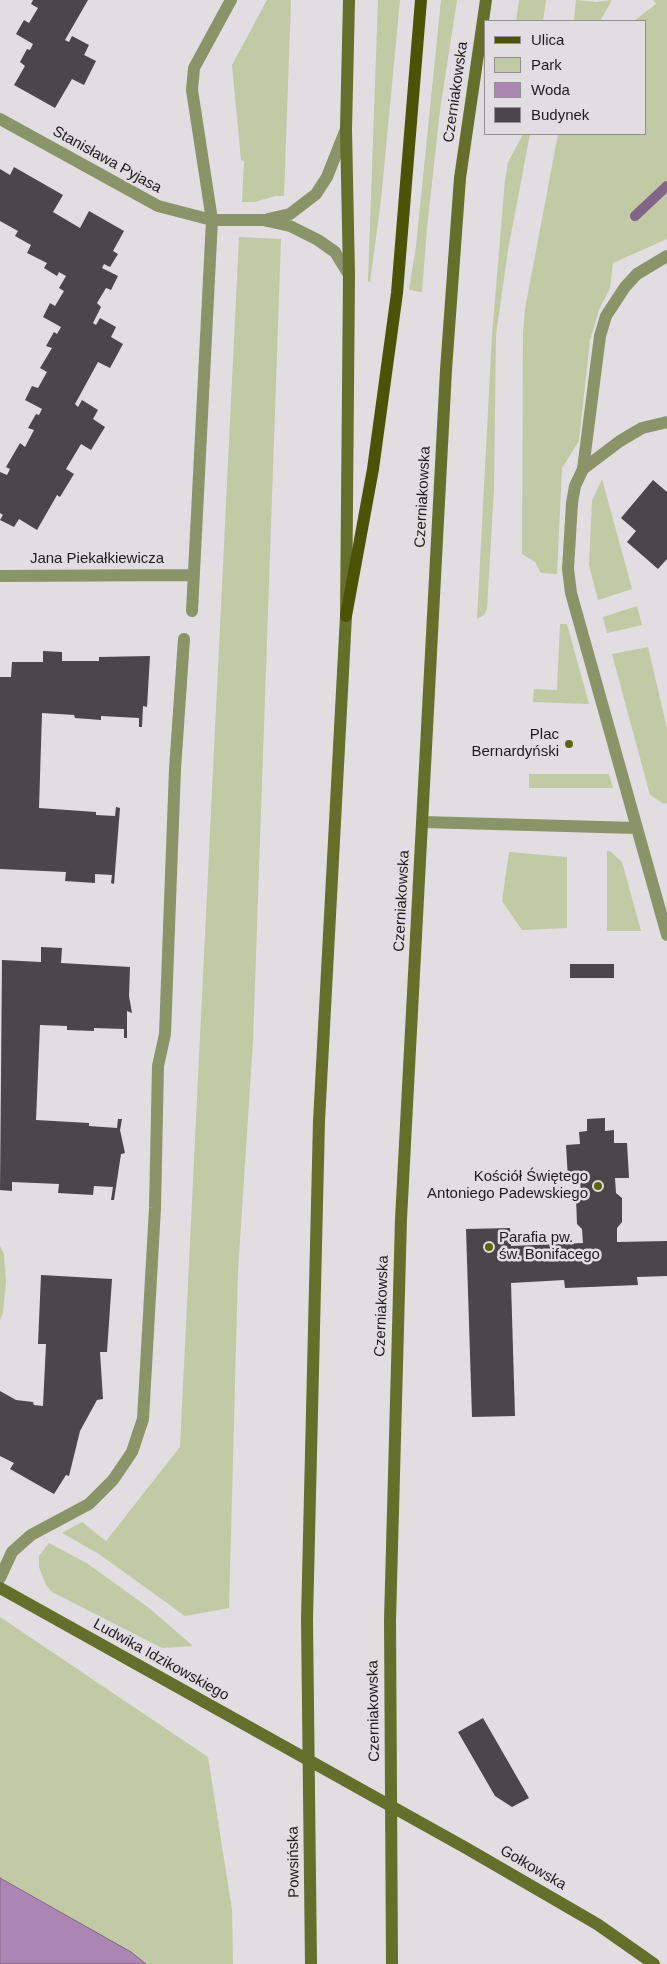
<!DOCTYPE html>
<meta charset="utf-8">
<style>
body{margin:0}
#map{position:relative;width:667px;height:1964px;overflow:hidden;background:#e0dee0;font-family:Arial,sans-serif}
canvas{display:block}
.legend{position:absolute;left:484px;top:20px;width:162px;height:115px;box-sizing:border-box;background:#e0dee0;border:1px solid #929192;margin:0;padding:6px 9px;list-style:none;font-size:15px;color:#1e1d1e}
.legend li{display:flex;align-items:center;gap:10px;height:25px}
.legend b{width:25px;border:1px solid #929192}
</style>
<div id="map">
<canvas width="667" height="1964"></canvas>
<ul class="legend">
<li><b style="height:6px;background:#4a5407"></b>Ulica</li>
<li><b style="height:14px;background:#c1c9a5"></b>Park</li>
<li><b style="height:14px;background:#ac86b2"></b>Woda</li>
<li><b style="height:14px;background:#494749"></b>Budynek</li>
</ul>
</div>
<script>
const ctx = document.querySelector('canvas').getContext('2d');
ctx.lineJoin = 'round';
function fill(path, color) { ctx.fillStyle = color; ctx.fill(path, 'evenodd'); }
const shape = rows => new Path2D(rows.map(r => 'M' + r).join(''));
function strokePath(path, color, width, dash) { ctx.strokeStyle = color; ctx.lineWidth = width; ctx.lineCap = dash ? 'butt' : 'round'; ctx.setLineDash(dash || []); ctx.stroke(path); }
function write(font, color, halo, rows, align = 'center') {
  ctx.font = font + ' Arial,sans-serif'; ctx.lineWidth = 5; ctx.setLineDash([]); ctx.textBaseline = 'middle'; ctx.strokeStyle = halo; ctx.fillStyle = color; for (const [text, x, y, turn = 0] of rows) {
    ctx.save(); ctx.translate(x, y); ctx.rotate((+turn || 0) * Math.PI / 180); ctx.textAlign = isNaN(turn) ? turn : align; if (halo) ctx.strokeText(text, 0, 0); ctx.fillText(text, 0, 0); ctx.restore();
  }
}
fill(shape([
 [267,0,291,0,284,196,275,196,255,202,242,202,244,161,241,160,232,65],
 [378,0,400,0,381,200,370,282,368,281],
 [441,0,457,0,440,110,427,228,422,292,409,290,416,246],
 [519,0,546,0,543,21,516,21],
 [576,0,596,2,612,0,600,21,574,21],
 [653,0,667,0,667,239,613,263,610,288,599,310,590,340,579,441,562,468,557,574,541,573,535,562,522,554,523,333,525,309,558,134,646,134,646,21,634,21,656,4],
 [523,134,530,134,508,250,496,335,494,489,487,609,484,615,477,619,492,335,505,180,508,162],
 [239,237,281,239,253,1041,238,1271,229,1608,185,1616,99,1554,62,1533,82,1522,106,1541,180,1447],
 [602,479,632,589,598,600,589,565,592,501],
 [637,606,642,625,607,633,603,617],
 [560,624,567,624,589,704,533,702,534,689,557,690],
 [648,647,667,728,667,803,664,804,650,795,612,654],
 [529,774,609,774,613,788,529,788],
 [607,851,611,852,622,862,641,931,607,931],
 [509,852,567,857,567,928,522,930,502,901],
 [0,1246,4,1254,6,1282,3,1312,0,1320],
 [49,1543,88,1564,149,1608,193,1646,162,1648,52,1592,46,1585,39,1567,39,1556],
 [0,1617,208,1757,232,1910,233,1964,0,1964]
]), '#c1c9a5');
const water = shape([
 [0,1878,131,1952,146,1964,0,1964,0,1878]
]);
fill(water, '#ac86b2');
strokePath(water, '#816686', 1);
strokePath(shape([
 [635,216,667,186]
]), '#816686', 10);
fill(shape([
 [33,0,88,0,65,40,69,42,72,36,89,45,84,55,96,61,84,85,72,79,55,108,14,85,25,66,20,62,27,49,30,50,33,44,16,34,24,20,29,23,38,8,31,4],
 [14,167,63,195,53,212,80,228,89,211,124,231,113,251,118,254,110,267,104,264,102,268,118,276,111,290,106,288,97,303,101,307,93,323,96,325,100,318,116,327,111,337,123,344,110,368,98,362,75,404,78,407,82,400,98,410,93,419,105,427,91,450,81,444,66,469,74,474,60,497,57,495,37,530,19,519,14,527,0,520,3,515,0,513,0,472,7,475,10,469,6,467,20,443,25,447,34,430,28,428,36,414,39,415,42,409,25,400,32,386,38,388,47,372,40,368,52,348,46,346,54,332,57,334,61,327,43,317,50,303,55,306,64,291,59,288,66,276,59,272,57,276,44,268,47,263,27,253,31,245,15,236,18,231,0,221,0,169,10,175],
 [653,480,667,492,667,559,658,569,627,542,636,531,621,518],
 [43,651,62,652,62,661,99,661,99,657,150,656,147,707,143,706,142,727,139,727,139,718,101,716,101,720,75,718,74,715,42,713,39,808,96,812,96,815,115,816,116,807,120,808,114,884,111,883,112,875,95,874,95,883,65,881,66,872,0,869,0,677,11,677,12,662,43,662],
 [41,947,62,948,61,963,130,967,129,996,132,1013,127,1011,127,1038,124,1038,124,1029,94,1028,94,1031,67,1030,67,1026,40,1025,36,1120,89,1123,89,1126,117,1128,118,1119,122,1119,120,1130,125,1153,121,1154,114,1200,111,1200,113,1187,94,1186,93,1195,58,1193,59,1184,12,1182,12,1191,0,1190,2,960,41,962],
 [570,964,614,964,614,978,570,978],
 [605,1118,605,1131,614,1130,614,1143,627,1143,629,1178,615,1178,616,1193,622,1198,622,1222,617,1228,617,1242,667,1241,667,1276,637,1277,638,1285,565,1288,564,1280,511,1283,515,1416,472,1417,466,1229,510,1228,511,1246,583,1243,582,1229,577,1224,576,1198,581,1195,580,1178,568,1179,566,1145,580,1144,579,1132,587,1131,587,1119],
 [41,1275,112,1279,107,1352,100,1352,103,1399,97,1400,80,1431,69,1476,66,1475,54,1494,10,1469,14,1463,0,1456,0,1391,16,1400,33,1402,34,1405,43,1406,46,1344,38,1344],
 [483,1718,529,1798,512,1807,495,1796,458,1732]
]), '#494749');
strokePath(shape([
 [583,469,600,336,606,316,625,287,637,274,667,256],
 [0,1578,12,1552,31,1535,89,1504,113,1480,132,1452,143,1419,155,1208,158,1066,165,1034,175,769,184,639]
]), '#8b9469', 12);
strokePath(shape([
 [0,119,158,206,212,220,263,220,290,226,318,240,335,252,349,275],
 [268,219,290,214,316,194,327,177,346,129],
 [667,422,642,428,620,441,583,469,575,486,572,503,568,569,571,593,667,935],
 [0,576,194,575],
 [192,611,212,220,192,90,194,68,231,0],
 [423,822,636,828]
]), '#8b9469', 12);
strokePath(shape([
 [0,1588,466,1848,597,1924,654,1964],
 [311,1964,307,1619,319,1121,346,616,349,275,346,129,349,0],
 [392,1964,390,1620,401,1219,446,370,460,178,486,0]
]), '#646f2b', 12);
strokePath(shape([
 [346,616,373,469,397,293,421,0]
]), '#4a5407', 12);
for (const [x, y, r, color] of [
 [569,744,5,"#5a660a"],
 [598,1186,5,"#5a660a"],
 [489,1247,5,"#5a660a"]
]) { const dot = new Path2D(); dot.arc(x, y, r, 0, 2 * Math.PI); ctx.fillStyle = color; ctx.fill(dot); strokePath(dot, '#e0dee0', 2); }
write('15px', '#1e1d1e', '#e0dee0', [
 ["Czerniakowska",456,92,-82],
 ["Stanisława Pyjasa",107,160,29],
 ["Czerniakowska",423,497,-87],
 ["Jana Piekałkiewicza",97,559],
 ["Czerniakowska",402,901,-87],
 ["Czerniakowska",382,1306,-88],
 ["Ludwika Idzikowskiego",161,1660,29],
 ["Czerniakowska",374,1711,-91],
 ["Powsińska",294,1862,-91],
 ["Gołkowska",533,1868,30]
]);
write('15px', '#1e1d1e', '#e0dee0', [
 ["Plac",559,735],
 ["Bernardyński",559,752],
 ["Kościół Świętego",588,1177],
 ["Antoniego Padewskiego",588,1194],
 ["Parafia pw.",499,1238,"left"],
 ["św. Bonifacego",499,1255,"left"]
], 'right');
</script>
